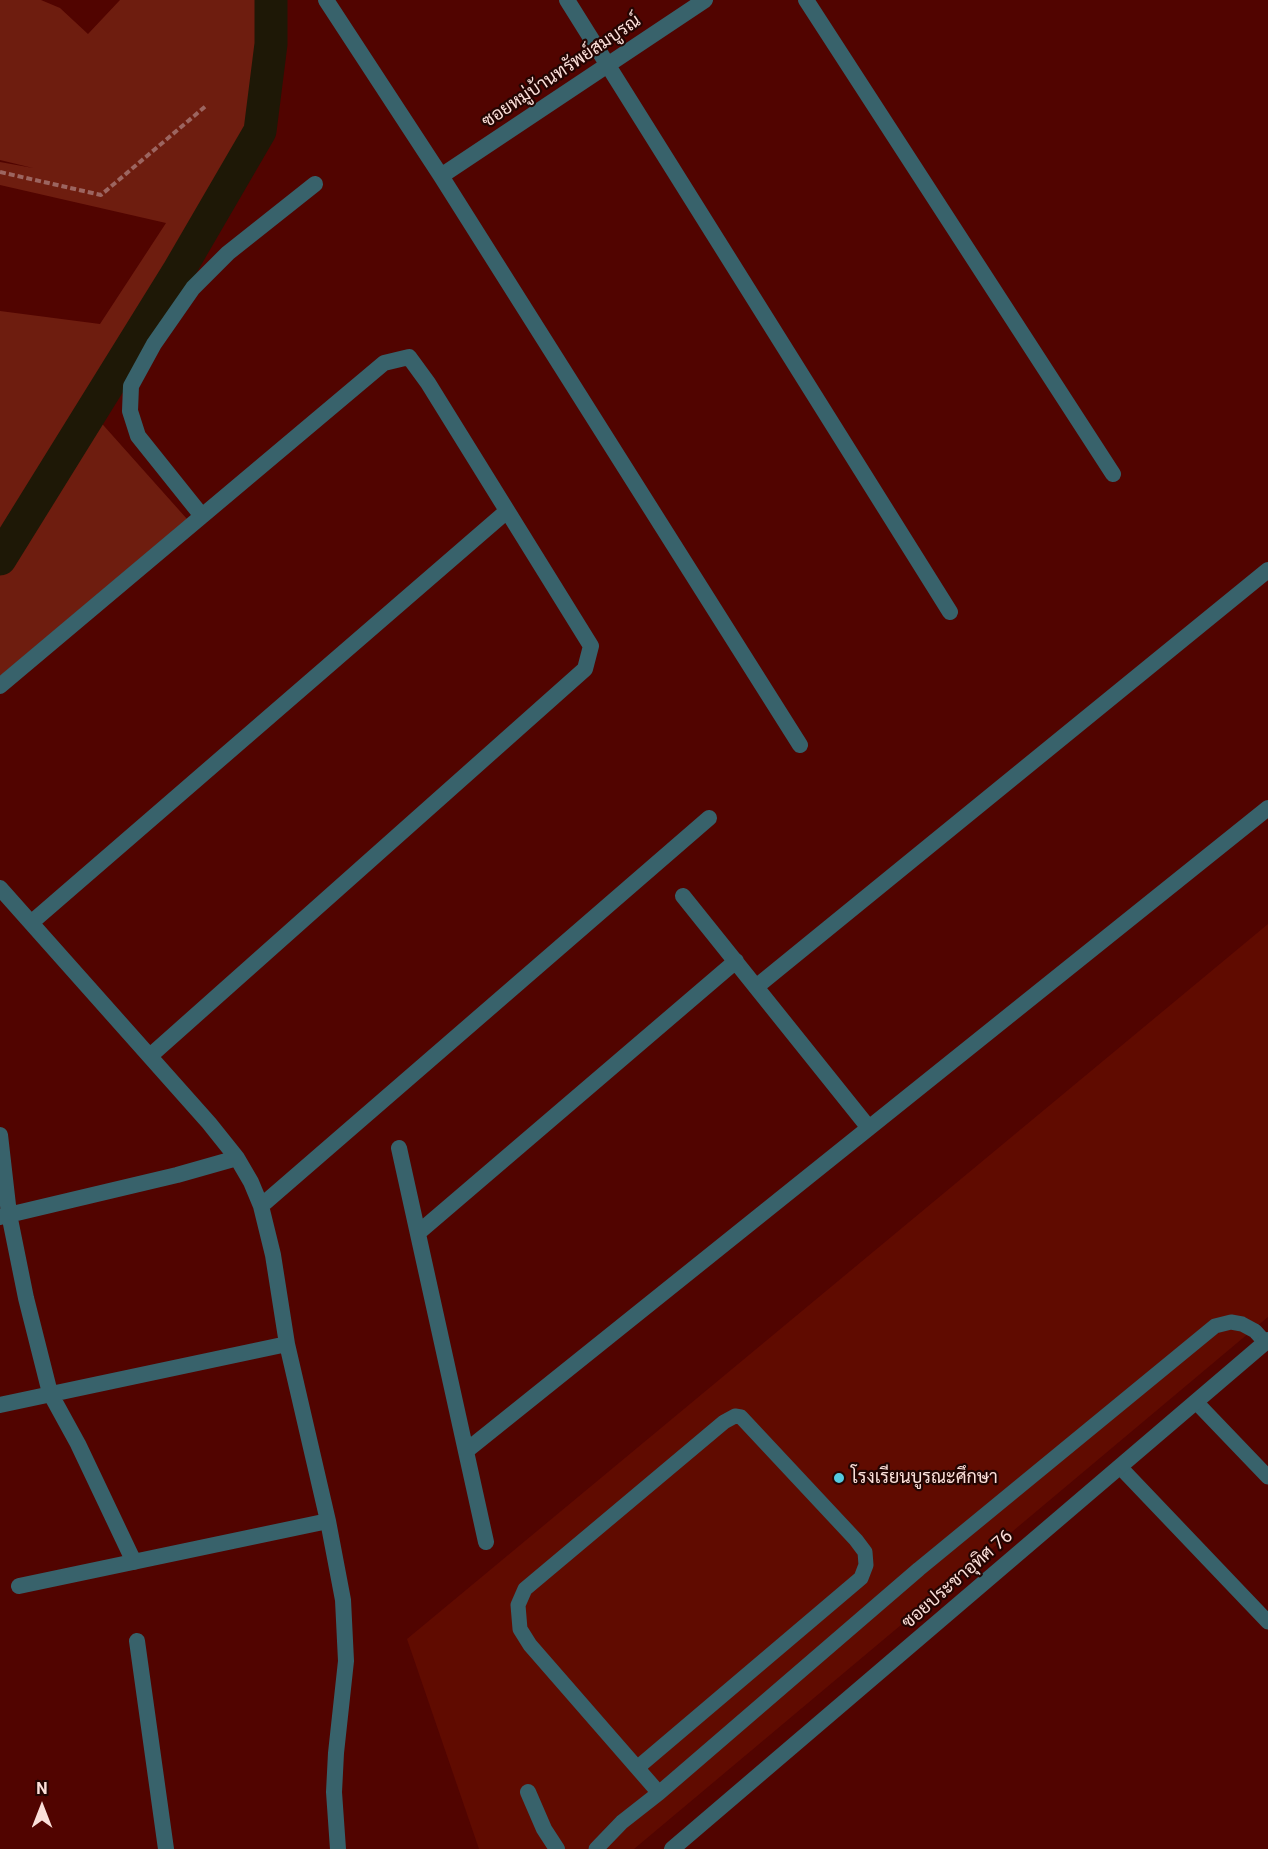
<!DOCTYPE html>
<meta charset="utf-8">
<style>
body{margin:0}
#map{position:relative;width:1268px;height:1849px;overflow:hidden;background:#510400;font-family:Roboto,sans-serif}
canvas{display:block}
.north{position:absolute;left:12px;top:1777px;width:60px;height:60px;-webkit-text-stroke:4px #240502;paint-order:stroke;rotate:0deg;font-size:16px;font-weight:700;line-height:24px;text-align:center;color:#fbdfd9}
.north::after{content:'';display:block;margin:auto;width:21px;height:27px;background:#fbdfd9;clip-path:polygon(50% 0,100% 100%,50% 72%,0 100%)}
</style>
<div id="map">
<canvas width="1268" height="1849"></canvas>
<div class="north">N</div>
</div>
<script>
const ctx = document.querySelector('canvas').getContext('2d');
ctx.lineJoin = 'round';
function fill(path, color) { ctx.fillStyle = color; ctx.fill(path, 'evenodd'); }
const shape = rows => new Path2D(rows.map(r => 'M' + r).join(''));
function strokePath(path, color, width, dash) { ctx.strokeStyle = color; ctx.lineWidth = width; ctx.lineCap = dash ? 'butt' : 'round'; ctx.setLineDash(dash || []); ctx.stroke(path); }
function write(font, color, halo, rows, align = 'center') {
  ctx.font = font + ' Roboto,Sarabun,sans-serif'; ctx.lineWidth = 4.5; ctx.setLineDash([]); ctx.textBaseline = 'middle'; ctx.strokeStyle = halo; ctx.fillStyle = color; for (const [text, x, y, turn = 0] of rows) {
    ctx.save(); ctx.translate(x, y); ctx.rotate((+turn || 0) * Math.PI / 180); ctx.textAlign = isNaN(turn) ? turn : align; if (halo) ctx.strokeText(text, 0, 0); ctx.fillText(text, 0, 0); ctx.restore();
  }
}
fill(shape([
 [1268,924,1268,1317,634,1849,479,1849,407,1639]
]), '#600b00');
fill(shape([
 [0,0,41,0,60,8,88,34,120,0,262,0,261,64,254,123,89,406,0,538,0,311,100,324,166,223,0,185,0,162,33,168,0,160],
 [96,417,187,519,0,676,0,575]
]), '#6e1d0f');
strokePath(shape([
 [0,559,178,272,260,131,271,44,271,0]
]), '#1e1806', 33);
strokePath(shape([
 [0,172,101,195,207,105]
]), '#9c6560', 4, [6, 3]);
strokePath(shape([
 [1196,1402,1268,1477],
 [1120,1467,1268,1622],
 [637,1768,861,1578,866,1565,865,1552,856,1540,741,1417,735,1416,724,1422,525,1589,518,1605,520,1629,530,1645,659,1793],
 [596,1849,622,1822,659,1793,919,1569,1215,1326,1231,1322,1242,1324,1255,1331,1265,1342]
]), '#38626b', 15);
strokePath(shape([
 [326,0,441,176,800,745],
 [567,0,950,612],
 [806,0,1113,474],
 [441,176,705,0],
 [202,516,138,436,130,411,131,386,154,344,193,288,228,253,315,184],
 [0,686,384,363,409,357,428,383,591,646,585,669,150,1056],
 [0,888,209,1123,237,1158,251,1182,261,1206,273,1255,287,1344,328,1521,343,1600,346,1661,336,1753,334,1792,338,1849],
 [683,896,869,1128],
 [32,922,507,511],
 [756,987,1268,570],
 [0,1135,9,1214,26,1298,50,1393,78,1444,134,1562],
 [399,1148,486,1542],
 [261,1206,709,818],
 [0,1217,177,1175,237,1158],
 [418,1233,736,961],
 [0,1405,287,1344],
 [466,1451,1268,808],
 [19,1586,328,1521],
 [137,1641,166,1849],
 [528,1792,544,1829,557,1849],
 [672,1849,1268,1340]
]), '#38626b', 16);
for (const [x, y, r, color] of [
 [839,1478,6,"#55cae0"]
]) { const dot = new Path2D(); dot.arc(x, y, r, 0, 2 * Math.PI); ctx.fillStyle = color; ctx.fill(dot); strokePath(dot, '#240502', 2); }
write('18px', '#fbdfd9', '#240502', [
 ["ซอยหมู่บ้านทรัพย์สมบูรณ์",562,72,-34],
 ["ซอยประชาอุทิศ 76",958,1580,-41]
]);
write('18px', '#fbdfd9', '#240502', [
 ["โรงเรียนบูรณะศึกษา",851,1478]
], 'left');
</script>
